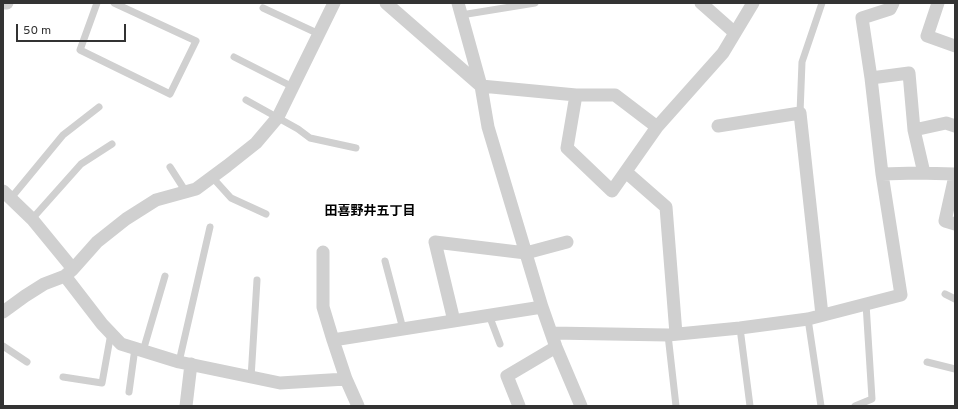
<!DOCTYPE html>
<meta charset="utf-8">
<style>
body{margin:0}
#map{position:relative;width:958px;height:409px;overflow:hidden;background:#fff;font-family:Overpass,sans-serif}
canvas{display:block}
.frame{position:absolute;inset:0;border:4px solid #333;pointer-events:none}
.scale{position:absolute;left:16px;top:24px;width:110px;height:18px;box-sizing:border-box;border:2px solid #333;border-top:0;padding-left:5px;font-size:12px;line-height:14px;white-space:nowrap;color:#333;-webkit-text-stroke:3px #fff;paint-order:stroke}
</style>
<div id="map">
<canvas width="958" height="409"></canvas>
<div class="frame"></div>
<div class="scale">50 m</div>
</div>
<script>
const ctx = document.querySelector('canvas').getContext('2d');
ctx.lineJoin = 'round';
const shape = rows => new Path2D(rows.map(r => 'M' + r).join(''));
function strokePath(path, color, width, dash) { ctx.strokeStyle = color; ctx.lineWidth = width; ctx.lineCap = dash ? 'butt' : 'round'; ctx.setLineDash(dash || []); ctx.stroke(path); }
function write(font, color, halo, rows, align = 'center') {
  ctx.font = font + ' Overpass,"Noto Sans JP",sans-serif'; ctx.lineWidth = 4; ctx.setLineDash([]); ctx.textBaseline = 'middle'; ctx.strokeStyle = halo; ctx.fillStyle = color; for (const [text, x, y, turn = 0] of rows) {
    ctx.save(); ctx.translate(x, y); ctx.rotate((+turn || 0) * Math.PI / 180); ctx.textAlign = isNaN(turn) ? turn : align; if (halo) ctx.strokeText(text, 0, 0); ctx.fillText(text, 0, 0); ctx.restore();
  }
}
strokePath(shape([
 [97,3,80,50,170,94,196,41,114,3],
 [263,8,319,34],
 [461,15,535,3],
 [234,57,293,87],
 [246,100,298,129,310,138,356,148],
 [800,113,802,62,822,3],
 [170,167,186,192],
 [212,177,231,198,266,214],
 [11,198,63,135,99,107],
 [32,219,81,164,112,144],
 [385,261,403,329],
 [945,294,955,299],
 [489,315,500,344],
 [808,319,821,406],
 [740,328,750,406],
 [668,335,676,406],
 [3,346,27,362],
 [143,351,165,276],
 [179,362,210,227],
 [927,362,955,369],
 [63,377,102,383,111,333],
 [251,378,257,280],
 [129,392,135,348],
 [855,406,872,399,866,304]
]), '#d0d0d0', 7);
strokePath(shape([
 [3,3,7,3],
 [386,3,481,86,576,95,567,148,612,191,657,127,723,53,753,3],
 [458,3,481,86,488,127,542,307,556,347,581,406],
 [701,3,735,33],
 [938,3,927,36,955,46],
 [871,78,909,73,914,130,924,173],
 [576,95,615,95,657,127],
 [718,126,800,113,822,315],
 [914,130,946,123,955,126],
 [626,172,666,207,676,334],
 [882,174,917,173,955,174],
 [955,176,945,221,955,224],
 [3,191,32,219,73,269],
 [323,252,323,307,333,340],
 [65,276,102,324,121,344,179,362,280,383,346,379],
 [3,312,25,296,44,284,65,276,73,269,97,242,126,219,156,200,196,189,227,166,256,143,278,117,334,3],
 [454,321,435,242,526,253,567,242],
 [552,333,668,335,740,328,808,319,901,295,882,174,871,78,862,18,890,9,893,3],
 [186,406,191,364],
 [358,406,346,379,333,340,542,307],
 [519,406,507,376,556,347]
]), '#d0d0d0', 13);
write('bold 13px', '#000', '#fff', [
 ["田喜野井五丁目",370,212]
]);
</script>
